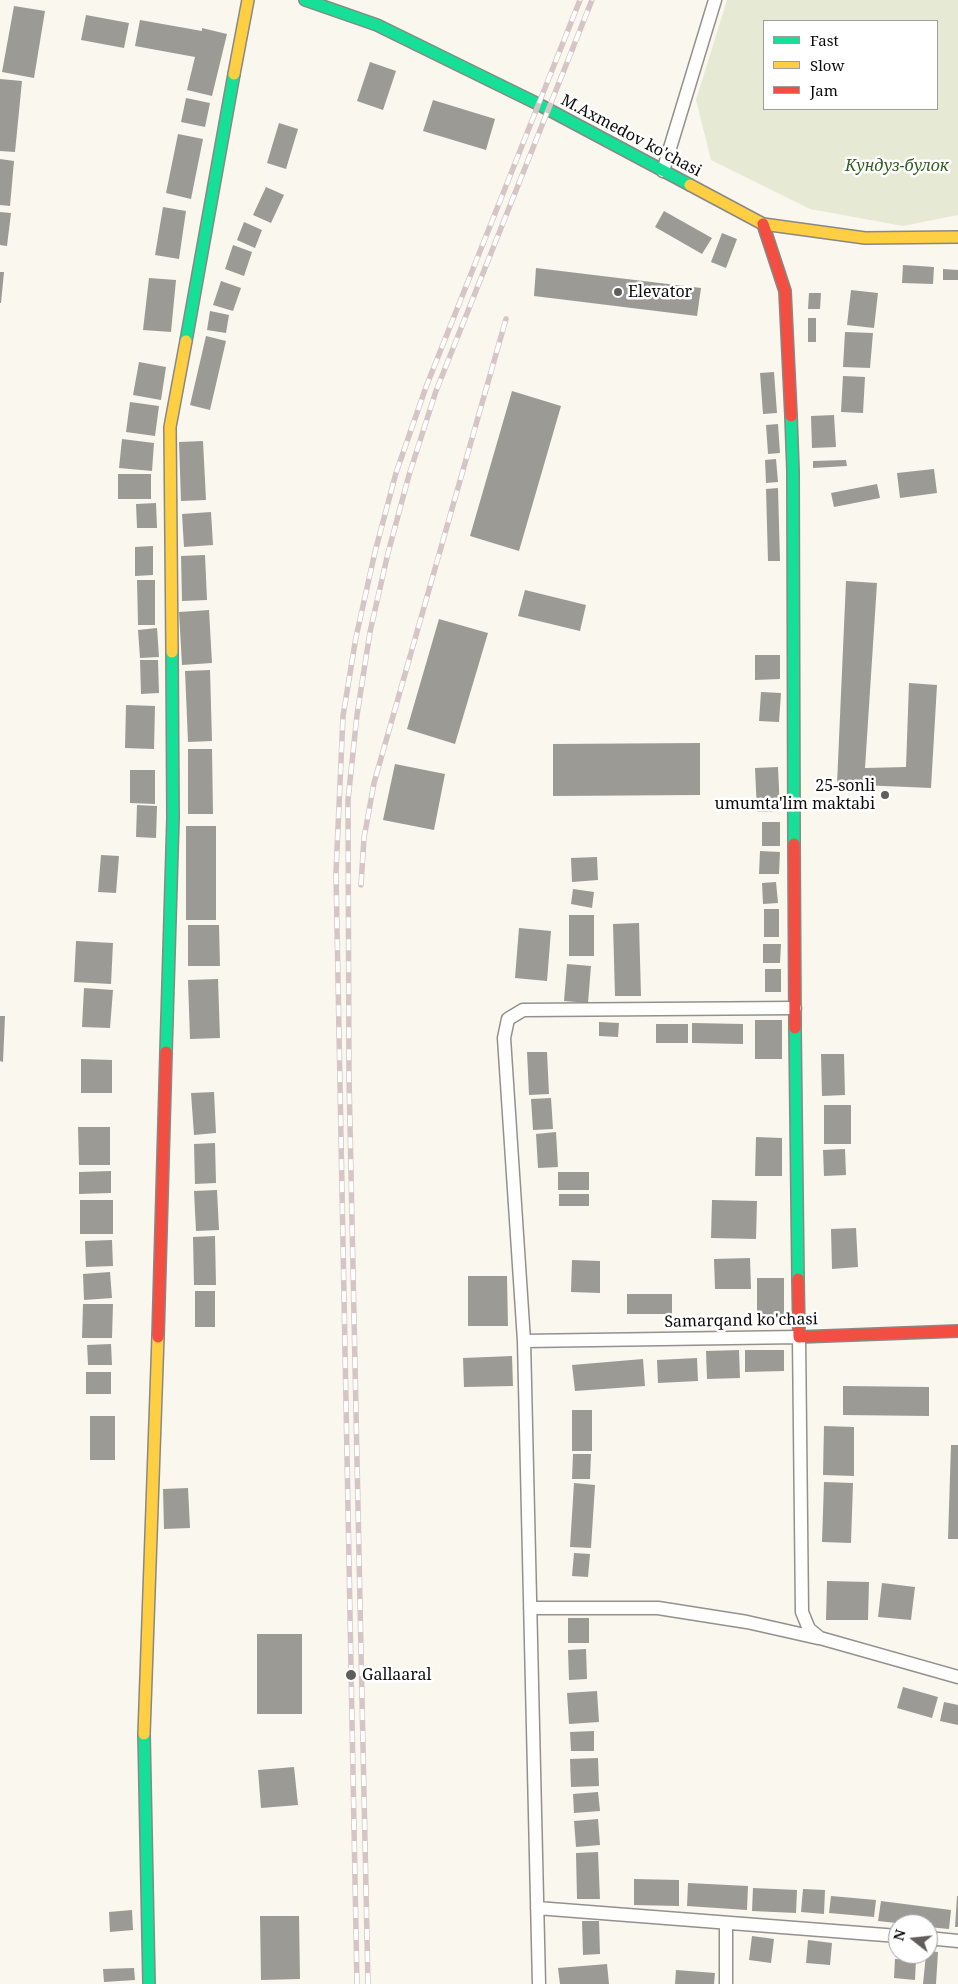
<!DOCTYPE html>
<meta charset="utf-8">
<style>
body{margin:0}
#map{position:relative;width:958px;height:1984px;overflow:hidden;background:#faf7ef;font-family:"Noto Serif",serif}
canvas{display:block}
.legend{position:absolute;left:763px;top:20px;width:175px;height:90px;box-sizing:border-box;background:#fff;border:1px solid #9d9d9d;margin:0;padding:6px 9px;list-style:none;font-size:15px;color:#0b0b0b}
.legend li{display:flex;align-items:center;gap:10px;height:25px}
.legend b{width:25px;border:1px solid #9d9d9d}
.north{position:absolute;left:888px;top:1914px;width:50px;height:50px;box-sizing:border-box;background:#fff;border:1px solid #9d9d9d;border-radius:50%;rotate:286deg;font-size:14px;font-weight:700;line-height:20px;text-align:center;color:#0b0b0b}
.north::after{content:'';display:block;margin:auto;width:18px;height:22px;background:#5f5e5b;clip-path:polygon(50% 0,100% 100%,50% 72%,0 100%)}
</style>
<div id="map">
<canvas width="958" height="1984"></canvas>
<ul class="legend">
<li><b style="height:6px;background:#16e098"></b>Fast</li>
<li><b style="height:6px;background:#ffcf43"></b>Slow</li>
<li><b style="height:6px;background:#f24e42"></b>Jam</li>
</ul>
<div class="north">N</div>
</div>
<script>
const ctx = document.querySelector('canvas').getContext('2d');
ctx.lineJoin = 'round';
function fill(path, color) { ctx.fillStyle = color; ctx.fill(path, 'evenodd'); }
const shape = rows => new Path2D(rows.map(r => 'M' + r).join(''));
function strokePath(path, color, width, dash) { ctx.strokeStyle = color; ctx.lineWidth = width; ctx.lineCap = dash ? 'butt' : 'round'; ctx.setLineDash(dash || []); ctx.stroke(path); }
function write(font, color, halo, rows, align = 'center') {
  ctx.font = font + ' "Noto Serif",serif'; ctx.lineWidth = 5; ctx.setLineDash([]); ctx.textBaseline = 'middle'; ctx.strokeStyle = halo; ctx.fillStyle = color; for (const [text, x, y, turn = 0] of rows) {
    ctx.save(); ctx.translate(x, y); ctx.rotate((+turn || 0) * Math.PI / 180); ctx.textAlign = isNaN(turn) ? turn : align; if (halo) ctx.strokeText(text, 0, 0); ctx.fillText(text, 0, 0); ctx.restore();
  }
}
fill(shape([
 [727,0,958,0,958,215,903,226,810,209,711,160,696,100],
 [764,21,937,21,937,109,764,109]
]), '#e6e9d4');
fill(shape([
 [14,6,45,11,34,78,2,72],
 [86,15,129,23,124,48,81,40],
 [140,20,202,31,202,28,227,34,212,96,187,90,195,57,135,46],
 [370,62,396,71,383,110,357,101],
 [0,79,22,81,15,152,0,151],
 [186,98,210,103,205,127,181,122],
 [433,100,495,119,486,150,423,131],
 [279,123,298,129,286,169,267,163],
 [178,134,203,139,191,199,166,193],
 [0,159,14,161,10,206,0,205],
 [266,187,284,195,271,223,253,215],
 [163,207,186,211,179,259,155,255],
 [664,211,712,238,702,254,655,227],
 [0,212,11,213,7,246,0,245],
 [244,222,262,230,255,248,237,240],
 [722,233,737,239,726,268,711,262],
 [233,245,252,252,244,276,225,269],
 [903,265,934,267,933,284,902,283],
 [536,268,701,288,697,316,534,296],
 [943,269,958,270,958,280,943,280],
 [0,272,4,272,1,303,0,303],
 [149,278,176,280,171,332,143,330],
 [221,281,241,288,233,311,213,305],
 [851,290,878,293,874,328,847,325],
 [809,293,821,293,820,309,808,309],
 [210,311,229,315,226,333,207,330],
 [808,318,816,318,816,342,808,342],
 [845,332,873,333,870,368,843,367],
 [206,336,226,341,210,410,190,405],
 [139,362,166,367,161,400,133,395],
 [774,372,777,413,763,414,760,373],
 [843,376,865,377,863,413,841,412],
 [512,391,561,406,519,551,470,536],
 [130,402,159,406,155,436,126,432],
 [834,415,836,447,812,448,811,416],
 [778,424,780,453,768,454,766,425],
 [122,439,154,443,152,471,119,468],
 [203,441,206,500,181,501,179,442],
 [776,459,778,482,766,483,765,460],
 [846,460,847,466,813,468,813,461],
 [934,469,937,493,900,498,897,473],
 [118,474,151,474,151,499,118,499],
 [877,484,880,498,834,507,831,493],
 [778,488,780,561,768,561,766,489],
 [156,503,157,528,137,528,136,504],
 [211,512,213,545,184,547,182,514],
 [153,546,153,575,135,576,135,547],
 [205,555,207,600,182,601,181,556],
 [137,580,155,580,155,625,138,625],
 [846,581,877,583,865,768,906,767,909,683,937,685,931,788,837,784],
 [525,590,586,605,580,631,518,616],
 [209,610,212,663,182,665,179,612],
 [439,619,488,633,455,744,407,729],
 [157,628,159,657,140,658,138,630],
 [755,655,780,655,780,679,755,680],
 [140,660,158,660,159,693,141,694],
 [210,670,212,741,188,742,185,671],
 [761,692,781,693,779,722,759,721],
 [126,705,155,706,154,749,125,748],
 [700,743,700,795,553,796,553,744],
 [188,749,212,749,213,814,188,814],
 [395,764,445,774,434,830,383,820],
 [778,767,780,811,757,812,755,768],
 [130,770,155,770,155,804,130,803],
 [137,805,157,806,156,838,136,837],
 [762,822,780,822,780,846,762,846],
 [186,826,216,826,216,920,186,920],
 [760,851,780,852,779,874,759,874],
 [101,855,119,856,116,893,98,892],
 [597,857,598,880,572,882,571,858],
 [776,882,778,903,763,904,762,883],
 [573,889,594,892,592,908,571,904],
 [764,909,779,909,779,937,764,937],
 [569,915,594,915,594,956,569,956],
 [639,923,641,996,615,996,613,924],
 [188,925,219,925,220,966,188,966],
 [519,928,551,931,547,981,515,978],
 [76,941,113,943,111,984,74,982],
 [763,944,781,944,780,963,763,963],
 [567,964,591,966,588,1003,564,1001],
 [765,969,781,969,781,992,765,992],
 [218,979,220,1038,190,1039,188,980],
 [84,988,113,990,110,1028,82,1027],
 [0,1016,5,1016,3,1062,0,1061],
 [755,1020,782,1020,782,1059,755,1059],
 [599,1022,619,1023,618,1037,599,1036],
 [692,1023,743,1024,743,1044,692,1043],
 [656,1024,688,1024,688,1043,656,1043],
 [527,1052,547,1052,549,1094,529,1095],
 [821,1054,844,1054,845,1095,822,1096],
 [81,1059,112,1060,112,1093,81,1093],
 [214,1092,216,1133,194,1135,191,1093],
 [551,1098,553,1129,533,1130,531,1099],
 [824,1105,851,1105,851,1144,824,1144],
 [78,1127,110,1127,110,1165,79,1165],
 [556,1132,558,1167,538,1168,536,1134],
 [756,1137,782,1138,782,1176,755,1176],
 [215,1143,216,1183,195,1184,194,1144],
 [845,1149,846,1175,824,1176,823,1150],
 [111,1171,111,1193,79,1194,79,1172],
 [558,1172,589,1172,589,1190,558,1190],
 [217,1190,219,1230,196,1231,194,1191],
 [559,1194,589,1194,589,1206,559,1206],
 [80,1200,113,1200,113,1234,80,1234],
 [712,1200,757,1201,756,1239,711,1238],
 [856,1228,858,1267,832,1269,831,1229],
 [215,1236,216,1285,194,1285,193,1237],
 [112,1240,113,1266,86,1267,85,1241],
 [750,1258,751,1289,715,1289,714,1259],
 [572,1260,600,1261,600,1293,571,1292],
 [110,1272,112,1298,84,1300,83,1274],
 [468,1276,507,1276,508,1326,468,1326],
 [757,1278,784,1278,784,1316,757,1316],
 [195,1291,215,1291,215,1327,195,1327],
 [627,1294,672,1294,672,1314,627,1314],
 [83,1304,113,1304,112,1338,82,1338],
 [111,1344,112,1365,88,1365,87,1345],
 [739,1350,740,1378,707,1379,706,1351],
 [745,1350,784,1350,784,1371,745,1372],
 [512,1356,513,1386,464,1387,463,1358],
 [697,1358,698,1381,658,1383,657,1360],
 [643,1359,645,1386,575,1391,572,1365],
 [86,1372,111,1372,111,1394,86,1394],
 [843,1386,929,1387,929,1416,843,1415],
 [572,1410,592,1410,592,1451,572,1451],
 [90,1416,115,1416,115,1460,90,1460],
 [824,1426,854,1427,854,1476,823,1475],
 [951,1445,958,1445,958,1539,948,1539],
 [573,1454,591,1454,590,1479,572,1479],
 [824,1482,853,1483,851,1543,822,1542],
 [574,1483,595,1485,591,1548,570,1547],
 [188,1488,190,1528,164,1529,163,1489],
 [574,1553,590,1554,588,1577,572,1576],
 [827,1581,869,1582,868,1620,826,1620],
 [882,1583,915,1587,911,1620,878,1617],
 [568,1618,589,1618,589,1643,568,1643],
 [257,1634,302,1634,302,1714,257,1714],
 [586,1649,587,1679,569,1680,568,1650],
 [903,1687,938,1697,932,1718,897,1708],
 [597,1691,599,1722,569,1724,567,1693],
 [944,1702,958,1705,958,1725,940,1721],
 [594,1731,594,1751,571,1751,570,1732],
 [598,1758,599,1786,571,1787,570,1759],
 [294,1767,298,1805,261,1808,258,1770],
 [598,1792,600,1811,574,1813,573,1794],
 [598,1819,600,1845,576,1847,574,1821],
 [598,1852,600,1899,577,1899,576,1853],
 [634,1879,679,1880,679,1906,634,1905],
 [688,1883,748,1886,747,1910,687,1906],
 [753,1888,797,1890,796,1913,752,1911],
 [803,1889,825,1890,824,1914,801,1912],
 [831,1896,876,1900,874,1917,829,1913],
 [957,1896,958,1896,958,1927,955,1927],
 [881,1901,951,1910,949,1929,928,1927,928,1924,905,1924,878,1921],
 [132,1910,133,1930,110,1932,109,1912],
 [260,1916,299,1916,300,1979,261,1980],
 [582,1921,599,1921,600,1954,583,1955],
 [752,1936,774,1939,771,1963,749,1960],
 [808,1940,832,1943,830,1965,806,1963],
 [928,1951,938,1952,936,1984,923,1984,926,1954,928,1954],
 [895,1959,916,1960,915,1980,894,1978],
 [607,1964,609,1984,560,1984,558,1968],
 [134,1968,135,1980,104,1982,103,1969],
 [676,1970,715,1973,714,1984,675,1984]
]), '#9c9a95');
const street = shape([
 [663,171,715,0],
 [524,1341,799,1337,802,1612,809,1629,820,1638,958,1677],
 [530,1608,658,1608,747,1622,818,1638],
 [537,1908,898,1936],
 [928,1938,958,1941],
 [539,1984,524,1341,504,1038,508,1019,523,1010,795,1008],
 [726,1984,726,1923]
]);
const fast = shape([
 [305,0,377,25,538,104,690,185],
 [186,341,234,74],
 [791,416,793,471,794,844],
 [795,1028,798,1279],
 [166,1052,173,818,172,652],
 [144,1734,149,1984]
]);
const slow = shape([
 [234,74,248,0],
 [690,185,763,224,865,238,958,237],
 [172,652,170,427,186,341],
 [144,1734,158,1337]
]);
const jam = shape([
 [763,224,785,291,791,416],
 [794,844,795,1028],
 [798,1279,799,1337,958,1331],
 [158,1337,166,1052]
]);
strokePath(street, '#93918e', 15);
strokePath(fast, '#898884', 14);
strokePath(slow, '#898884', 14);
strokePath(jam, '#898884', 14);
strokePath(street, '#fefefd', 12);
strokePath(fast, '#16e098', 11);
strokePath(slow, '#ffcf43', 11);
strokePath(jam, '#f24e42', 11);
const rail = shape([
 [361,885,364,838,374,783,506,319],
 [357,1984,336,873,343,716,356,637,375,552,396,473,426,387,580,0],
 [368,1984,349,1077,348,800,357,715,370,632,388,553,409,475,436,391,592,0]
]);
strokePath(rail, '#d5c5c5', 5.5);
strokePath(rail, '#fff', 4, [11]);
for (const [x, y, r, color] of [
 [618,292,5,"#5f5e5b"],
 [885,795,5,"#5f5e5b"],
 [351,1675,6,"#5f5e5b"]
]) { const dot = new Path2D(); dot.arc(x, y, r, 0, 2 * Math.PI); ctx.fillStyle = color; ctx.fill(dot); strokePath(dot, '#fff', 2); }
write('16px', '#0b0b0b', '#fff', [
 ["M.Axmedov ko'chasi",631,136,28],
 ["Samarqand ko'chasi",741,1321,-1]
]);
write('italic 16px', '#325e20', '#fff', [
 ["Кундуз-булок",897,166]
]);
write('16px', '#0b0b0b', '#fff', [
 ["Elevator",628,292],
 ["25-sonli",875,786,"right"],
 ["umumta'lim maktabi",875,804,"right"],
 ["Gallaaral",362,1675]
], 'left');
</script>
